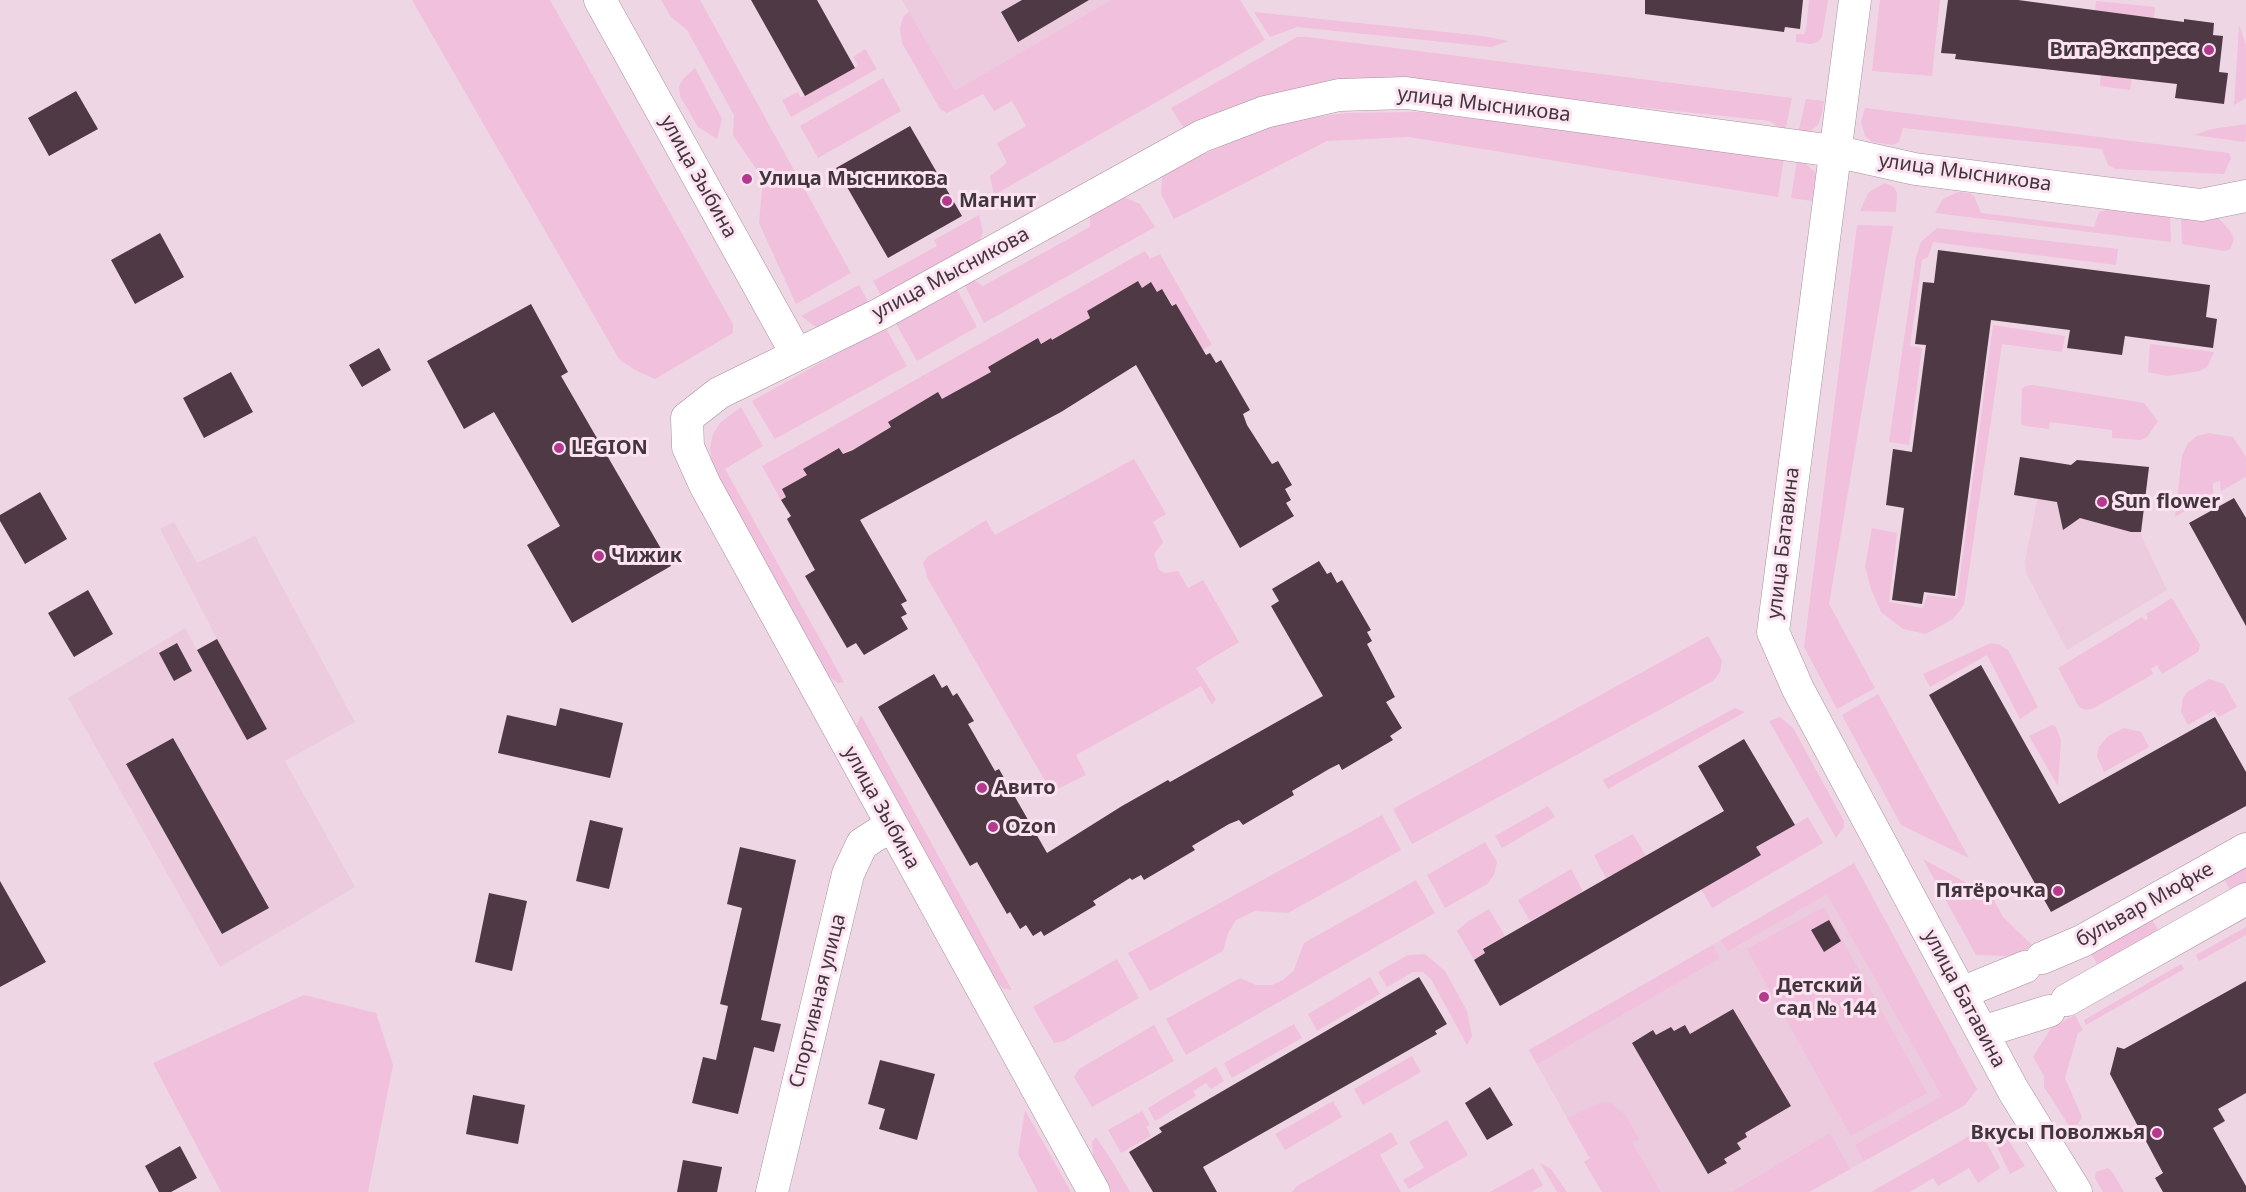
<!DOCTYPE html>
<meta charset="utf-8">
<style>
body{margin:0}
canvas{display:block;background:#efd6e4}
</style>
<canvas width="2246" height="1192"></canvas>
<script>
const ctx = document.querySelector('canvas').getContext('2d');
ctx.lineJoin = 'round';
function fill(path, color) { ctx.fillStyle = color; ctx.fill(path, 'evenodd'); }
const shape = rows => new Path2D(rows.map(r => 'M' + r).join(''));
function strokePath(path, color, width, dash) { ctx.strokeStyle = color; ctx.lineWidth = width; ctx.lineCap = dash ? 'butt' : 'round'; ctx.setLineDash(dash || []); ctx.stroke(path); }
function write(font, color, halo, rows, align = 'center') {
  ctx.font = font + ' "Noto Sans",sans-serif'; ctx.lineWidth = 6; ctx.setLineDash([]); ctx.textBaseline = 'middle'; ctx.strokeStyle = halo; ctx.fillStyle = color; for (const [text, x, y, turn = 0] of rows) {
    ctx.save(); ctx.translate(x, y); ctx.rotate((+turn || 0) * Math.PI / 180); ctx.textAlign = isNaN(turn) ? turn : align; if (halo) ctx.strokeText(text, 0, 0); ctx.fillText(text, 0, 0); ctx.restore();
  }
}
fill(shape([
 [902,0,1111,0,955,92],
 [2077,460,2149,467,2141,535,2167,590,2067,650,2026,573,2025,561,2045,461,2064,472],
 [174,522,197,563,255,536,355,722,285,761,355,887,220,967,68,698,185,628,197,650,217,639,160,529],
 [1838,873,1965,1105,1809,1192,1661,1192,1632,1142,1590,1159,1529,1050]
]), '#eccbde');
fill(shape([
 [412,0,550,0,733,324,733,333,655,379,635,370,619,359],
 [661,0,700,0,851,273,796,304,759,223,763,179,733,135,734,115,687,30,671,17],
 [1111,0,1240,0,1265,40,994,195,990,176,1007,163,997,143,1026,126,1012,101,994,111,983,94,947,113,940,109,902,43,900,29,903,17,909,12,955,91],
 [1809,0,1828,0,1822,37,1818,42,1811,44,1796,42,1796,34,1804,34,1806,30],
 [1880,0,1940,0,1932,76,1872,71],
 [2096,1,2155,7,2154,18,2095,11],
 [1254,12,1483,36,1509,41,1491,47,1297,27,1270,37],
 [2239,25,2246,45,2246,98,2234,105],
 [1297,37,1307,37,1792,98,1785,132,1770,121,1374,79,1187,133,1171,108],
 [865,49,877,69,791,117,782,100,798,92,800,97,805,96,855,68,858,65,853,57],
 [695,68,722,119,717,139,698,127,680,96,679,86,684,78],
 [2101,72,2132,76,2130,90,2100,86],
 [883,78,901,111,818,158,800,126],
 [1806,99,1824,101,1822,113,1818,125,1810,131,1798,133],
 [1865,108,2229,153,2231,158,2224,174,2116,169,2108,165,2102,149,1903,128,1899,142,1893,145,1872,142,1865,136,1861,122],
 [1419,112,1784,157,1778,197,1409,137,1327,141,1174,219,1161,194,1162,177,1169,169,1260,130,1300,119,1346,113],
 [2246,124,2246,140,2244,142,2194,135,2212,129],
 [1797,161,1804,162,1816,173,1812,201,1791,198],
 [1884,183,1894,187,1897,193,1896,212,1860,211,1868,193],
 [1958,192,1969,193,1974,196,1981,213,2094,227,2099,212,2107,210,2170,216,2171,242,1935,213,1943,199],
 [1121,196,1140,204,1155,227,984,323,964,284,973,279,983,286,1090,227,1090,218,1096,210],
 [979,215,983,232,978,245,883,299,873,281,937,246,934,240],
 [2181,215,2216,215,2231,232,2234,239,2230,249,2225,251,2182,244],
 [1857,225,1893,226,1829,604,1875,688,1837,709,1804,647],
 [1937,228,2118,249,2116,265,1933,242,1928,257,1922,260,1910,346,1922,348,1909,445,1889,442,1916,257,1921,242],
 [1145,251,1150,259,1160,254,1212,345,1202,350,1163,290,1157,292,1151,283,1142,288,1138,281,1087,311,1090,318,1055,344,1051,338,1041,344,1038,339,988,367,991,372,981,378,983,382,942,399,938,393,889,421,891,427,882,432,884,437,855,454,852,449,843,454,839,448,804,469,807,475,783,489,786,497,781,500,762,466],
 [859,285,870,305,827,326,816,327,801,316],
 [956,288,977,327,917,361,895,322],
 [1993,325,2065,336,2062,352,2002,344,1964,605,1953,619,1926,634,1903,629,1881,612,1871,589,1865,566,1872,528,1897,533,1889,602,1923,608,1927,595,1957,599],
 [885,327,907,366,775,439,752,401],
 [2150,344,2214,352,2207,367,2200,371,2167,376,2148,372],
 [2033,385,2144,403,2158,421,2147,437,2141,440,2112,438,2112,430,2050,422,2049,429,2026,426,2021,424,2022,389,2025,386],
 [741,407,763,446,725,469,844,682,838,683,826,674,713,467,710,448,713,434,721,422],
 [2209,433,2233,437,2246,457,2246,477,2221,491,2220,481,2213,483,2213,494,2175,517,2182,456,2188,443,2197,436],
 [1134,459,1166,514,1153,522,1163,542,1154,554,1159,570,1165,573,1178,571,1188,588,1203,580,1239,642,1196,668,1216,699,1212,705,1201,686,1076,755,1086,775,1055,790,1048,786,928,579,923,563,927,557,986,520,995,535],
 [2172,598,2200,645,2198,652,2162,674,2157,665,2151,669,2153,674,2094,708,2086,710,2079,707,2058,668,2142,617,2145,620,2148,619,2146,614],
 [1708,636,1722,661,1720,672,1713,681,1412,844,1393,809],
 [1991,643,2000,645,2008,650,2038,707,2020,719,1987,655,1930,687,1923,674],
 [2209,679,2224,684,2237,707,2219,717,2214,710,2188,725,2181,712,2183,698,2187,692],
 [1878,694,1969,858,1901,825,1842,715],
 [1735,708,1745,712,1608,789,1603,780],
 [861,715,1012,990,1002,988,995,980,858,733,857,725],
 [1780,717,1793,728,1844,821,1844,827,1836,838,1769,721],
 [2052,725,2056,727,2061,741,2058,786,2029,736],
 [2124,728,2141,732,2149,747,2104,772,2097,756,2099,747,2108,736],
 [1548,806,1555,817,1502,848,1495,836],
 [1382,815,1401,850,1288,913,1255,911,1236,920,1228,933,1223,951,1150,991,1128,953],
 [1808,817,1823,843,1712,908,1701,889,1756,847],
 [1633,834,1646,856,1615,880,1612,874,1606,878,1594,855],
 [1485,842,1497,862,1494,875,1487,884,1445,908,1427,875],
 [1923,859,1992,897,2003,917,2033,946,2013,956,1976,955],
 [2246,859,2246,884,2231,892,2221,873],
 [1854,863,1977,1089,1965,1105,1864,1161,1855,1145,1942,1096,1827,894,1728,951,1721,940],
 [1571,869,1583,891,1572,898,1574,902,1552,916,1548,911,1530,921,1518,900],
 [1416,880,1435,913,1186,1055,1166,1019,1240,978,1256,985,1272,985,1283,980,1294,970,1304,943],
 [1824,907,1927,1093,1851,1136,1747,949],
 [1489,909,1505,936,1483,948,1485,953,1474,960,1457,931,1467,922],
 [2148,912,2159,932,2099,967,2087,947],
 [2246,927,2246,935,2199,961,2196,955],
 [1713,945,1720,958,1537,1064,1529,1050],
 [1425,954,1445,971,1467,1011,1472,1036,1467,1045,1431,979,1423,972,1413,972,1387,987,1378,972,1408,955],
 [1117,959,1139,998,1064,1041,1054,1043,1033,1007],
 [2181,964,2184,969,2086,1025,2084,1020],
 [1370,977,1380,994,1317,1031,1308,1014],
 [304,995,376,1013,393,1065,368,1192,221,1192,153,1063],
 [2075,1015,2083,1030,2078,1033,2065,1078,2082,1117,2076,1127,2071,1129,2044,1087,2044,1076,2033,1057,2051,1028],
 [1294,1024,1302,1038,1232,1078,1224,1063],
 [1154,1025,1174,1061,1092,1107,1074,1077,1079,1069],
 [1412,1056,1421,1072,1363,1105,1354,1089],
 [1216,1067,1224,1081,1211,1089,1206,1083,1193,1091,1196,1096,1155,1121,1148,1108],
 [1333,1101,1342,1117,1285,1150,1275,1134],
 [1602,1102,1610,1103,1626,1116,1639,1139,1632,1142,1661,1192,1602,1192,1584,1162,1590,1158,1567,1118],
 [1025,1110,1071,1192,1038,1192,1018,1154],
 [1142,1111,1150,1125,1146,1127,1151,1136,1121,1153,1108,1130],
 [1447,1120,1468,1155,1409,1189,1403,1180,1424,1168,1409,1142],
 [1980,1130,2000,1168,1978,1183,1969,1168,1938,1186,1933,1178,1910,1192,1871,1192],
 [1989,1130,2007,1138,2025,1166,2010,1174],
 [1391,1132,1398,1144,1380,1155,1401,1192,1292,1192,1297,1186],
 [1830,1133,1850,1169,1809,1192,1732,1192],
 [1096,1137,1114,1164,1130,1192,1112,1192,1093,1156,1092,1142],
 [1540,1163,1551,1169,1567,1192,1557,1192],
 [1533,1168,1543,1185,1531,1192,1490,1192],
 [2108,1168,2113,1173,2124,1192,2103,1192,2095,1178,2096,1172]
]), '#f0c0dc');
fill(shape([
 [751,0,817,0,855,68,805,96],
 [1022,0,1089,0,1018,42,1001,12],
 [1645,0,1803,0,1800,29,1785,27,1784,32,1645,14],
 [1948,0,2018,0,2184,22,2184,19,2214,23,2213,35,2223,36,2219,72,2228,73,2224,104,2175,98,2177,84,1955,59,1956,54,1941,53],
 [76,91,98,129,49,156,28,118],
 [910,126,962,216,888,258,836,168],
 [160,233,184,277,135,304,111,260],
 [1938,250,2210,285,2206,317,2217,319,2213,348,2125,336,2122,355,2067,348,2070,330,1991,320,1955,596,1924,592,1922,604,1892,600,1904,508,1886,505,1893,449,1912,452,1926,345,1915,344,1923,282,1934,283],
 [1138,281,1142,288,1151,282,1157,292,1162,289,1172,306,1176,304,1206,355,1210,353,1216,363,1221,360,1250,410,1243,414,1247,425,1272,464,1278,461,1292,485,1285,489,1291,500,1286,503,1294,516,1240,548,1136,365,1061,412,860,520,907,601,901,604,907,614,901,617,908,629,864,655,856,643,847,648,805,576,815,570,787,519,791,516,781,500,786,497,782,489,807,475,803,469,839,448,843,454,853,450,891,427,888,422,938,392,942,399,991,372,988,367,1038,338,1041,344,1051,338,1052,340,1090,318,1087,311],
 [531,304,568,372,561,376,671,566,572,623,527,545,560,526,494,412,464,429,427,361],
 [379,348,391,370,362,387,349,365],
 [231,372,253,412,204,438,183,398],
 [2020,457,2071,465,2077,460,2149,467,2141,532,2131,532,2080,518,2063,530,2057,502,2014,495],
 [40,492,67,539,25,564,0,521,0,515],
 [2234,498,2246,518,2246,626,2189,523],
 [1319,561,1327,574,1331,572,1337,583,1342,580,1371,630,1367,632,1372,641,1367,644,1395,697,1386,702,1402,728,1390,736,1393,740,1342,770,1339,764,1329,769,1292,791,1294,795,1243,825,1239,820,1229,824,1192,846,1195,850,1144,880,1141,875,1132,880,1130,878,1093,901,1096,905,1044,936,1041,931,1033,936,1026,925,1020,929,1010,912,1007,914,977,862,970,866,878,707,934,674,942,688,947,685,953,696,957,693,974,721,968,724,995,771,999,769,1047,853,1122,806,1168,780,1170,782,1323,696,1271,606,1279,601,1272,589],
 [88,590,113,634,74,657,48,613],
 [217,639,267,729,247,740,197,650],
 [177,643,192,671,174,681,159,653],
 [1981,665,2059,804,2215,717,2246,772,2246,806,2051,912,1929,695],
 [560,708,623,723,610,778,498,753,507,715,556,726],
 [173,738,269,908,222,934,126,764],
 [1744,739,1795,825,1756,847,1761,855,1500,1006,1474,960,1485,953,1483,949,1724,811,1698,766],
 [590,820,623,828,609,889,576,881],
 [740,847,796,860,761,1020,781,1024,774,1052,754,1047,738,1114,692,1103,703,1057,716,1060,728,1006,720,1004,742,908,727,904],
 [0,881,46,962,0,987],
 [489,893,527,901,512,971,475,962],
 [1829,920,1841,941,1824,952,1811,930],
 [1419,977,1447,1024,1435,1031,1437,1034,1203,1167,1217,1192,1153,1192,1129,1152,1162,1132,1159,1128],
 [2246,981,2246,1093,2218,1109,2225,1121,2213,1128,2246,1186,2246,1192,2163,1192,2155,1178,2163,1173,2110,1074,2117,1047,2124,1049],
 [1733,1009,1791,1106,1745,1133,1747,1137,1737,1143,1741,1149,1724,1159,1727,1163,1708,1174,1632,1043,1653,1030,1656,1035,1671,1027,1674,1031,1685,1025,1690,1034],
 [880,1060,935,1074,917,1140,879,1129,885,1109,868,1104],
 [1490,1087,1513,1125,1487,1140,1465,1103],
 [473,1095,525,1105,518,1144,466,1134],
 [180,1146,197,1178,171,1192,159,1192,145,1166],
 [683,1160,722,1167,717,1192,677,1192]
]), '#4e3945');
const street = shape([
 [600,0,796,353],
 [1855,0,1773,632,1798,689,2013,1090,2076,1192],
 [2042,958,2082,941,2246,849],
 [1961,993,2025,967],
 [2067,1000,2246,899],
 [1982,1032,2049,1011],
 [772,1192,848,874,862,844,890,826],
 [1094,1192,705,485,688,447,687,418,719,393,882,313,1202,136,1265,112,1339,95,1406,93,1834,151,1915,169,2201,205,2246,196]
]);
strokePath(street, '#a8909d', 33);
strokePath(street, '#fff', 32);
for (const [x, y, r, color] of [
 [2209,50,6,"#b33a8d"],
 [747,179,6,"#b33a8d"],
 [947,201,6,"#b33a8d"],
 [559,448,6,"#b33a8d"],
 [2102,502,6,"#b33a8d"],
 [599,556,6,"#b33a8d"],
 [982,788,6,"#b33a8d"],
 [993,827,6,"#b33a8d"],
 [2058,891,6,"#b33a8d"],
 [1764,997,6,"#b33a8d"],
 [2157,1133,6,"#b33a8d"]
]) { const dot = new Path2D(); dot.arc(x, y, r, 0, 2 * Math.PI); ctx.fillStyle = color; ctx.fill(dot); strokePath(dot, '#fde3f2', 2); }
write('bold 20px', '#40363b', '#fde3f2', [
 ["Вита Экспресс",2197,50,"right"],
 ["Улица Мысникова",759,179],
 ["Магнит",959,201],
 ["LEGION",571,448],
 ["Sun flower",2114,502],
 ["Чижик",611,556],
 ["Авито",994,788],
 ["Ozon",1005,827],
 ["Пятёрочка",2046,891,"right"],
 ["Детский",1776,986],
 ["сад № 144",1776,1009],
 ["Вкусы Поволжья",2145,1133,"right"]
], 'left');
write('20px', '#40363b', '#fde3f2', [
 ["улица Мысникова",1484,105,7],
 ["улица Мысникова",1965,173,8],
 ["улица Зыбина",698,177,61],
 ["улица Мысникова",951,274,-28],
 ["улица Батавина",1784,543,-83],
 ["улица Зыбина",881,808,61],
 ["бульвар Мюфке",2145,905,-29],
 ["улица Батавина",1964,999,62],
 ["Спортивная улица",818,1001,-76]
]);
</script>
